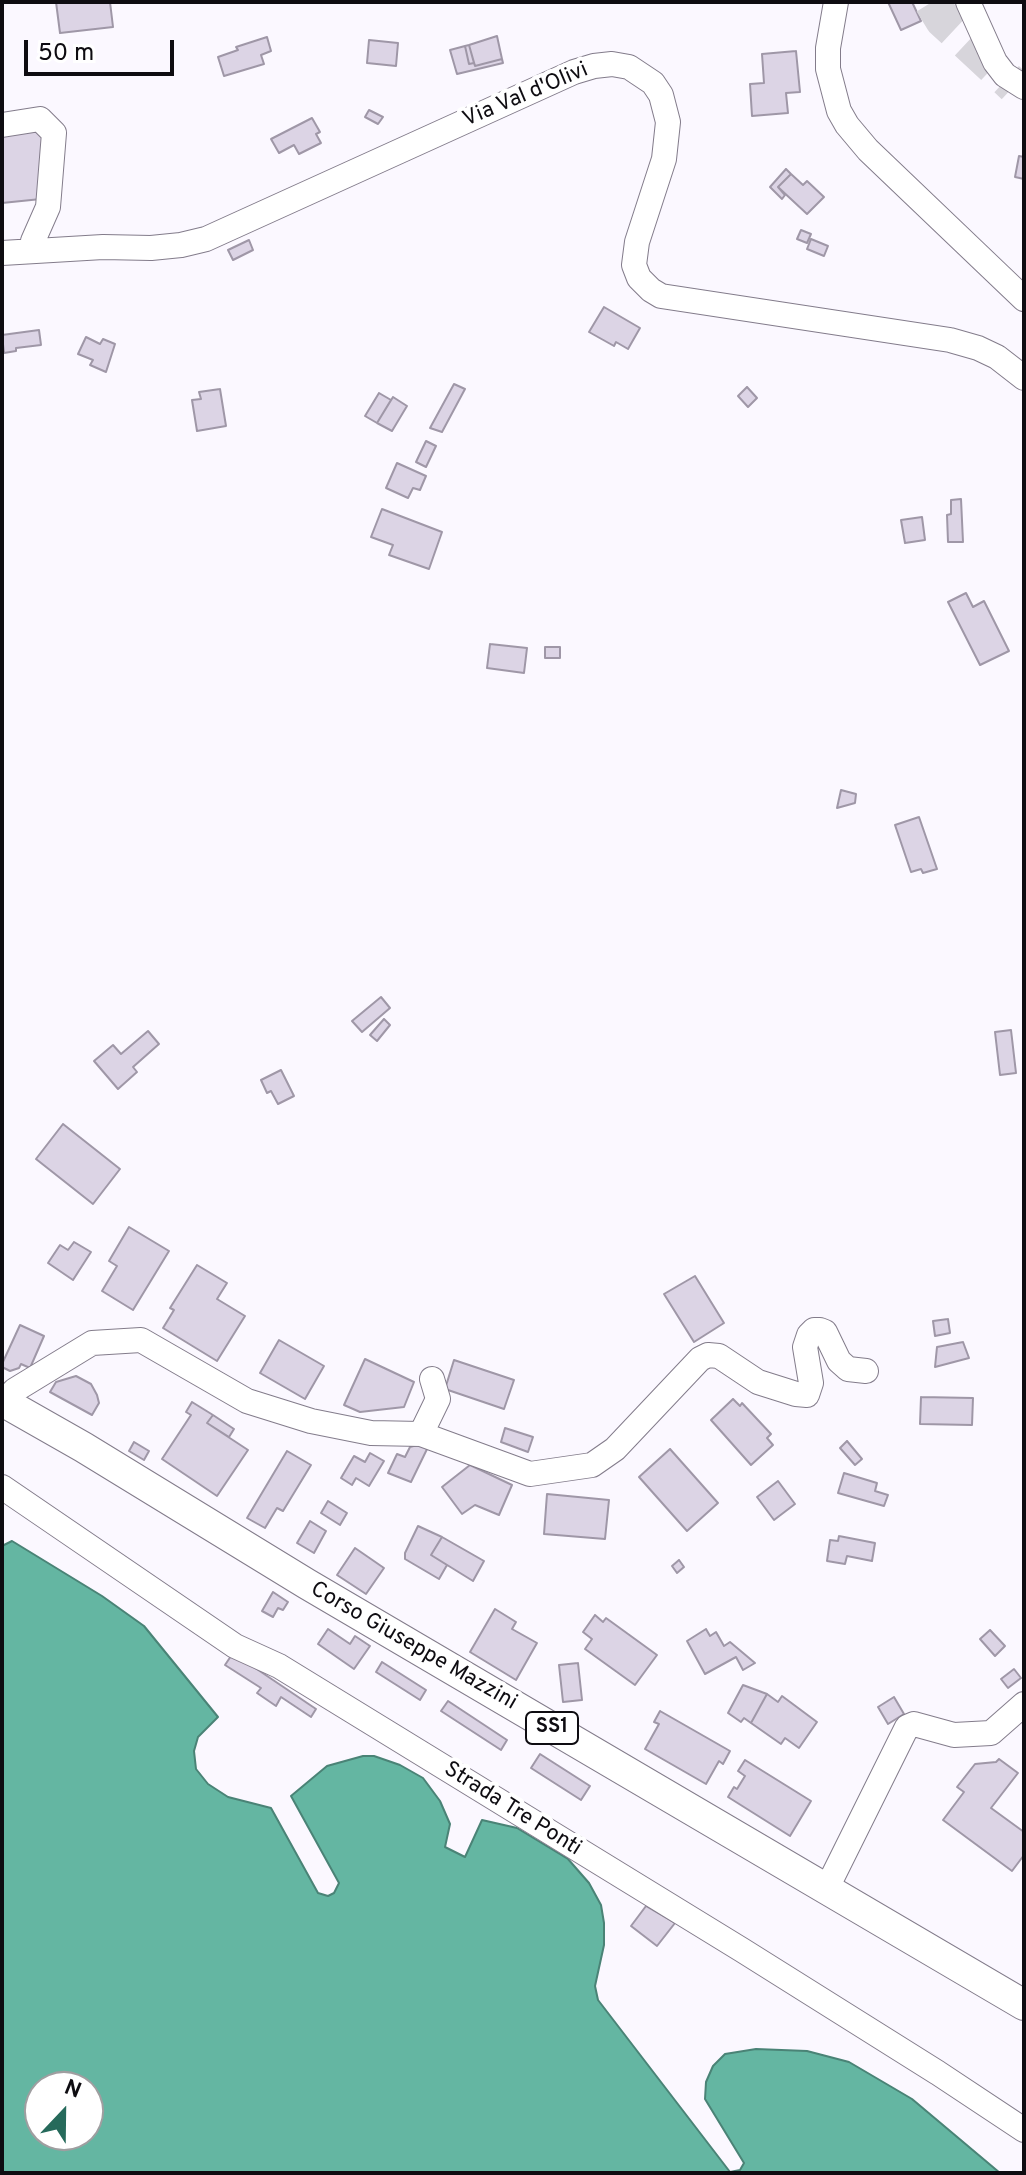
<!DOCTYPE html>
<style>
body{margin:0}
#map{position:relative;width:1026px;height:2175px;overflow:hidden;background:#fbf8ff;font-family:Overpass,sans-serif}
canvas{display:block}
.frame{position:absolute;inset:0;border:4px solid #0e0c11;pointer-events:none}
.north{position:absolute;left:24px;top:2071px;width:80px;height:80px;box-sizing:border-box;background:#fff;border:2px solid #9f9ea0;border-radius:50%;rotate:22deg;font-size:22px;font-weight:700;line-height:32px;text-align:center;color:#0e0c11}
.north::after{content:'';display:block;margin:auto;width:28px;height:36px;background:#266a5b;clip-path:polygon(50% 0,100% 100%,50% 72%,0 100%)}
.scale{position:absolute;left:24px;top:40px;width:150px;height:36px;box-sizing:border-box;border:4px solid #0e0c11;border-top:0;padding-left:10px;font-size:24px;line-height:28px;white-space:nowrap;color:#0e0c11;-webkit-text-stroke:6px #fff;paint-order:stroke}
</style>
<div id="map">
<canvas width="1026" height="2175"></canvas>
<div class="frame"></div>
<div class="north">N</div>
<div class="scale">50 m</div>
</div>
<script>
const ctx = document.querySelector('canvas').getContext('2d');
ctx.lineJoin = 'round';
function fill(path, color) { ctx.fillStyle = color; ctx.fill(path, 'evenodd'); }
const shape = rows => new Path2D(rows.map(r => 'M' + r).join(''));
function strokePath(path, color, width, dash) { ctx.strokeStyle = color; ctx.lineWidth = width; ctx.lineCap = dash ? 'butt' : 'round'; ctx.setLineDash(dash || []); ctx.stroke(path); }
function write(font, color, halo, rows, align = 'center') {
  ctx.font = font + ' Overpass,sans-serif'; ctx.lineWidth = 8; ctx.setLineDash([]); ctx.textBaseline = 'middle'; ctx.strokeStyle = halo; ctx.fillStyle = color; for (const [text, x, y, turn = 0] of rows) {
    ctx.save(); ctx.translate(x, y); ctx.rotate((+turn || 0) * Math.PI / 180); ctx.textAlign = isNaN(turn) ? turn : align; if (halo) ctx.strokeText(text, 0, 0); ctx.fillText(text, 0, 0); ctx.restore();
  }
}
const water = shape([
 [12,1541,102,1596,144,1626,218,1717,198,1737,194,1751,196,1769,208,1784,228,1797,271,1808,318,1893,328,1896,334,1893,339,1883,291,1796,327,1766,363,1756,374,1756,400,1765,423,1778,440,1801,450,1824,445,1847,465,1857,482,1820,517,1828,568,1859,589,1883,601,1905,604,1923,604,1945,595,1986,598,2000,730,2172,740,2170,744,2163,705,2099,706,2082,713,2066,725,2054,756,2049,807,2051,849,2062,912,2099,1000,2173,2,2173,2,1546,12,1541],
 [40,2087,88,2087,88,2135,40,2135,40,2087]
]);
fill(water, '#64b6a2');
strokePath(water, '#4a8376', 2);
const building = shape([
 [56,2,110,2,113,27,60,33,56,2],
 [888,2,912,2,921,21,901,30,888,2],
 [497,36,502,59,475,66,469,45,497,36],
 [267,37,271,51,261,55,264,64,224,76,218,57,238,50,236,47,267,37],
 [369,40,398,43,396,66,367,63,369,40],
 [469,45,474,63,469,64,465,46,469,45],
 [465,46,469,64,474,63,475,66,502,59,503,63,457,74,450,50,465,46],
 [796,51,800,92,786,93,788,113,752,116,750,84,764,83,762,54,796,51],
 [369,110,383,117,378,124,365,117,369,110],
 [312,118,320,132,316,134,321,143,299,154,294,145,279,153,271,139,312,118],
 [35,127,48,136,41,199,2,203,2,130,35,127],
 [1019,156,1024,157,1024,179,1015,177,1019,156],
 [786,169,791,174,778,187,785,195,782,199,770,187,786,169],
 [791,174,803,185,807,181,824,197,807,214,778,187,791,174],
 [801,230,811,234,807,243,797,239,801,230],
 [811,239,828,246,824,256,807,249,811,239],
 [249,240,253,250,233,260,228,250,249,240],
 [604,307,640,328,628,349,616,342,614,346,589,332,604,307],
 [39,330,41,345,16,348,16,351,4,353,2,335,39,330],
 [86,337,100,344,103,339,115,344,106,372,90,365,93,360,78,354,86,337],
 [454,384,465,389,442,432,430,428,454,384],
 [747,387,757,398,748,407,738,396,747,387],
 [220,389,226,426,197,431,192,400,201,399,199,392,220,389],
 [379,393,391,400,377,423,365,416,379,393],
 [393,397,407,406,392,431,377,423,393,397],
 [426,441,436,446,426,467,416,462,426,441],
 [397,463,426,476,420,490,413,488,408,498,386,488,397,463],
 [961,499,963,542,948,542,947,515,951,514,951,500,961,499],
 [382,509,442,532,429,569,389,555,393,545,371,537,382,509],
 [922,517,925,540,905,543,901,520,922,517],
 [966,593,973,607,984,601,1009,651,980,665,948,602,966,593],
 [490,644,527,648,524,673,487,668,490,644],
 [545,647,560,647,560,658,545,658,545,647],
 [841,790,856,794,855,803,837,808,841,790],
 [919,817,937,869,923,873,921,869,911,872,895,825,919,817],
 [381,997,390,1008,362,1032,352,1021,381,997],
 [384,1019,390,1025,377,1041,370,1035,384,1019],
 [1011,1030,1016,1073,1000,1075,995,1032,1011,1030],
 [148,1031,159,1044,133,1067,137,1072,118,1089,94,1061,113,1045,121,1054,148,1031],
 [281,1070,294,1096,278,1104,271,1091,267,1093,261,1080,281,1070],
 [63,1124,120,1169,93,1204,36,1159,63,1124],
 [129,1227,169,1251,133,1310,102,1291,117,1266,109,1261,129,1227],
 [74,1242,91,1252,73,1280,48,1263,60,1245,68,1250,74,1242],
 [197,1265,227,1283,217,1299,245,1316,217,1361,163,1328,174,1310,170,1308,197,1265],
 [695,1276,724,1323,694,1342,664,1294,695,1276],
 [948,1319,950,1333,935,1336,933,1321,948,1319],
 [20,1325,44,1336,30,1368,21,1364,19,1368,10,1371,2,1367,2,1364,20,1325],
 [279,1340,324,1366,305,1399,260,1373,279,1340],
 [963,1342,969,1358,935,1367,937,1347,963,1342],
 [365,1359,414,1382,404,1407,360,1412,344,1405,365,1359],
 [454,1360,514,1380,504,1409,445,1389,454,1360],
 [76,1376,91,1384,97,1395,99,1403,92,1415,50,1392,56,1382,76,1376],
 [921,1397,973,1398,972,1425,920,1424,921,1397],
 [733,1399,740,1406,742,1403,771,1434,767,1438,773,1445,751,1465,711,1420,733,1399],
 [192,1402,213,1415,207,1423,248,1450,217,1496,162,1459,191,1415,186,1412,192,1402],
 [213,1415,234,1429,229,1437,207,1423,213,1415],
 [505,1428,533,1437,528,1452,501,1442,505,1428],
 [847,1441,862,1459,855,1465,840,1448,847,1441],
 [134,1442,149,1451,144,1460,129,1451,134,1442],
 [424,1443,429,1445,411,1482,388,1473,397,1454,405,1457,410,1447,424,1443],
 [670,1449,718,1503,687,1531,639,1477,670,1449],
 [287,1451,311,1465,283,1511,277,1508,265,1528,247,1518,287,1451],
 [370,1453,384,1461,369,1486,356,1478,352,1485,341,1478,354,1456,365,1462,370,1453],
 [470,1465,512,1485,499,1515,475,1505,462,1514,442,1487,470,1465],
 [844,1473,877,1483,875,1491,888,1495,884,1506,838,1493,844,1473],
 [778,1481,795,1504,774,1520,757,1497,778,1481],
 [547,1494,609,1500,605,1539,544,1534,547,1494],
 [328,1501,347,1513,340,1525,321,1513,328,1501],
 [310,1521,326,1531,314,1553,297,1543,310,1521],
 [418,1526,442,1537,431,1555,447,1565,439,1579,405,1559,405,1553,418,1526],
 [839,1536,875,1543,872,1561,847,1556,845,1564,827,1561,830,1540,838,1541,839,1536],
 [442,1537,484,1561,473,1581,431,1555,442,1537],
 [355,1548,384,1568,366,1594,337,1575,355,1548],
 [679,1560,684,1567,677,1573,672,1566,679,1560],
 [273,1592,288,1602,283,1610,278,1608,273,1617,262,1611,273,1592],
 [495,1609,516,1622,512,1629,537,1643,516,1680,470,1652,495,1609],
 [595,1615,603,1622,606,1618,657,1655,635,1685,585,1649,592,1639,583,1632,595,1615],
 [328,1629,350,1644,355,1636,370,1646,354,1669,318,1644,328,1629],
 [706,1629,710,1636,716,1632,724,1646,730,1642,755,1663,743,1670,736,1657,705,1674,687,1641,706,1629],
 [990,1630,1005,1646,995,1656,980,1639,990,1630],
 [233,1653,316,1709,311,1717,281,1697,276,1706,257,1693,261,1688,225,1665,233,1653],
 [382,1662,426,1690,420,1700,376,1672,382,1662],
 [578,1663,582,1700,563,1702,559,1665,578,1663],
 [1014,1669,1021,1678,1008,1688,1001,1679,1014,1669],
 [743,1685,767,1694,751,1723,744,1718,741,1722,728,1713,743,1685],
 [767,1694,778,1702,782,1696,817,1722,799,1748,785,1738,781,1744,751,1723,767,1694],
 [894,1697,904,1714,888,1724,878,1707,894,1697],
 [448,1701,507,1740,501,1750,441,1711,448,1701],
 [660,1711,730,1751,723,1764,719,1761,706,1784,645,1749,659,1724,654,1722,660,1711],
 [540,1754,590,1786,581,1800,531,1768,540,1754],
 [999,1759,1018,1773,991,1808,1024,1832,1024,1855,1012,1871,943,1820,964,1792,957,1787,975,1764,996,1762,999,1759],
 [745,1760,811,1801,790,1836,728,1797,734,1787,737,1789,745,1776,738,1771,745,1760],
 [646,1906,675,1923,657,1946,631,1926,646,1906]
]);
fill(building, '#dcd4e5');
strokePath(building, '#9f97a7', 2);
strokePath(shape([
 [932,2,943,20,1014,86]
]), '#d7d5db', 36, [36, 18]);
const minor = shape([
 [836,2,828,48,828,69,839,111,847,125,868,150,1024,299],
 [968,2,995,62,1005,75,1024,87],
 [2,125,40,119,54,133,48,207,33,241,34,251],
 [2,253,103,247,151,248,181,245,206,239,574,72,594,66,612,64,629,67,653,83,661,95,668,122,664,159,637,242,634,265,639,278,651,290,661,296,950,340,978,348,997,357,1024,378],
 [3,1402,15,1390,92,1343,141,1340,247,1401,311,1421,371,1433,421,1434,530,1474,592,1465,615,1449,700,1359,708,1355,719,1356,758,1382,796,1394,807,1395,811,1383,805,1347,809,1335,814,1330,820,1330,825,1332,839,1361,848,1369,866,1371],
 [421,1434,438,1399,432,1379],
 [2,1487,235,1646,279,1666,742,1950,938,2073,1024,2130],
 [826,1890,907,1727,914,1724,954,1735,991,1733,1024,1704]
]);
const major = shape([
 [2,1401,83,1447,307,1584,1024,2005]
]);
strokePath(minor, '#837c8b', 26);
strokePath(major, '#837c8b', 32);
strokePath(minor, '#fff', 24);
strokePath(major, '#fff', 30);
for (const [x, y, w] of [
 [552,1728,52]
]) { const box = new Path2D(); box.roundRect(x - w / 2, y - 16, w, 32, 6); ctx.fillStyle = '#fff'; ctx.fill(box); strokePath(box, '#0e0c11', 2); }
write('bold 20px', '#0e0c11', null, [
 ["SS1",552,1728]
]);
write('22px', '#0e0c11', '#fff', [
 ["Via Val d'Olivi",526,96,-23],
 ["Corso Giuseppe Mazzini",413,1647,30],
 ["Strada Tre Ponti",512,1810,32]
]);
</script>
